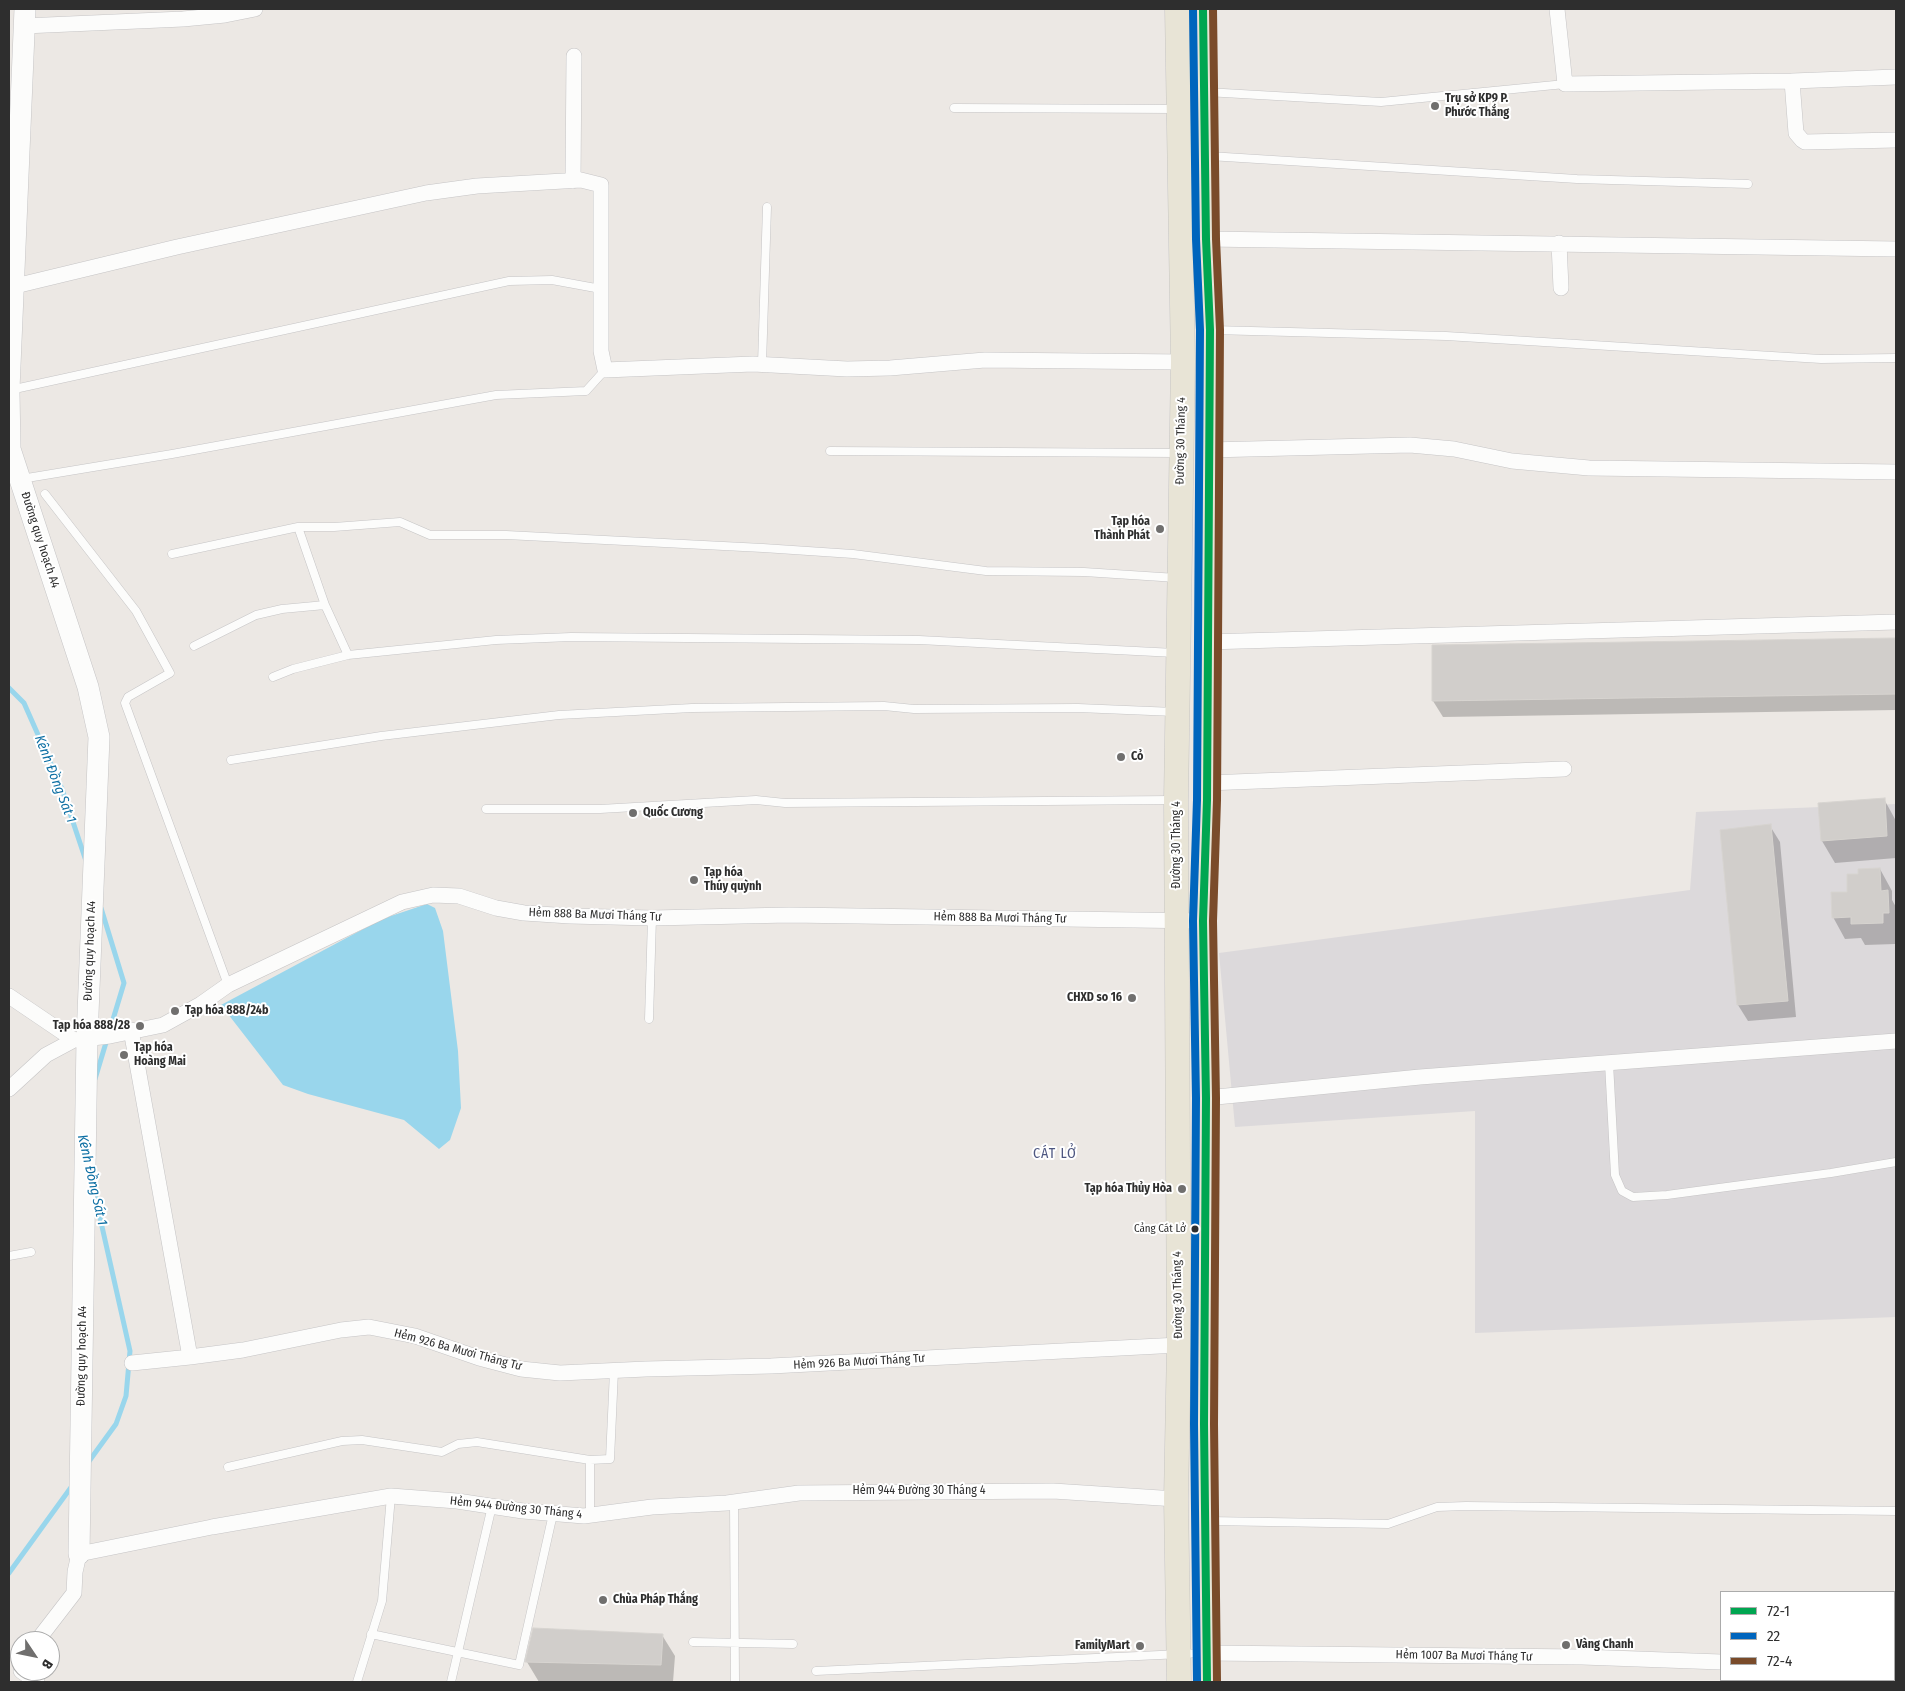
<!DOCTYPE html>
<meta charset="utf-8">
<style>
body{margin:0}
#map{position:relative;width:1905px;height:1691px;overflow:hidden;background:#ece8e4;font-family:"Fira Sans Condensed",sans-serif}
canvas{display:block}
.frame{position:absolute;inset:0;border:10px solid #2e2e2e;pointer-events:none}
.legend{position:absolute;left:1720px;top:1591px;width:175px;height:90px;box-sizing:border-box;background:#fff;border:1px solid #ababab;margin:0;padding:6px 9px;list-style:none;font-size:15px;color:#2e2e2e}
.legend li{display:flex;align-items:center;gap:10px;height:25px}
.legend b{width:25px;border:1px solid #ababab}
.north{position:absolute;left:10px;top:1631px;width:50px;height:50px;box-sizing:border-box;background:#fff;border:1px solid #ababab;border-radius:50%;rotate:124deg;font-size:14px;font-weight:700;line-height:20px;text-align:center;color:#2e2e2e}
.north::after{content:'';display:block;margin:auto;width:18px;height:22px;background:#706f6e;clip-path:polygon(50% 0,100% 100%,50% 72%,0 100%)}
</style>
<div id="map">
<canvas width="1905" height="1691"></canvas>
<div class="frame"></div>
<ul class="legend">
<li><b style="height:6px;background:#00a651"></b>72-1</li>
<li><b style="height:6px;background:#0065bd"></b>22</li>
<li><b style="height:6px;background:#7a4b2a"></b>72-4</li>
</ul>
<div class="north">B</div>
</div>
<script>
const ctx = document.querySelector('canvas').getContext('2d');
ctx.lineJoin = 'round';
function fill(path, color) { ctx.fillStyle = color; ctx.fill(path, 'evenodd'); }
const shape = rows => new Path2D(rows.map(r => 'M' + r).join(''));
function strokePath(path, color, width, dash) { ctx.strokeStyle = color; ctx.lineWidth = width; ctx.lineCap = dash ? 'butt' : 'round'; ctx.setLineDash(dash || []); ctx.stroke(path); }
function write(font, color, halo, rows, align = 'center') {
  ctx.font = font + ' "Fira Sans Condensed",sans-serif'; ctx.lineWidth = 4; ctx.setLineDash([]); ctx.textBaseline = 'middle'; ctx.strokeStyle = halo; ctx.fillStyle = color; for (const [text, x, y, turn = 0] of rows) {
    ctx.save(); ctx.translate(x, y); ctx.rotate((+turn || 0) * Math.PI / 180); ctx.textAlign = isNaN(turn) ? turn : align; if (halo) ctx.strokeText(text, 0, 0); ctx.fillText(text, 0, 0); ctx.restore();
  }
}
fill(shape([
 [1896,804,1896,1317,1475,1333,1475,1111,1235,1127,1219,953,1690,890,1696,812]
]), '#dcd9db');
fill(shape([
 [427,904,435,908,443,931,458,1051,461,1108,450,1140,439,1149,404,1120,308,1094,283,1085,221,1005,382,919]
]), '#99d6ec');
fill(shape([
 [1896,639,1896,710,1443,717,1433,701,1433,646],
 [1884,799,1896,821,1896,858,1835,863,1822,841,1820,805],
 [1770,826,1780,842,1796,1017,1748,1021,1738,1005,1721,831],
 [1880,869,1892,891,1892,900,1896,907,1895,944,1865,945,1861,938,1845,939,1833,917,1860,875],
 [662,1635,675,1656,673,1682,539,1682,527,1662]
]), '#0003');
strokePath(shape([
 [9,688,24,703,62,789,86,861],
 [95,1079,124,983,101,908],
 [87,1464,116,1424,126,1396,130,1351,94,1191],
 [9,1573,72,1486]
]), '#99d6ec', 5);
const building = shape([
 [1896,638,1896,694,1432,701,1432,645,1896,638],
 [1885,798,1887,836,1821,841,1818,803,1885,798],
 [1771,824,1788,1001,1737,1005,1720,830,1771,824],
 [1880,868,1881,891,1888,890,1889,913,1883,913,1883,923,1851,924,1851,917,1832,918,1831,892,1847,892,1847,874,1858,874,1858,869,1880,868],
 [533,1628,663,1634,661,1665,525,1662,533,1628]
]);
fill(building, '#d1cecb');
strokePath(building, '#d7d4d0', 1);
const lane = shape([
 [1206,92,1381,102,1565,84],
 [954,108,1176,109],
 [1209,156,1577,179,1748,184],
 [1212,330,1446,336,1821,359,1896,358],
 [762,364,767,207],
 [10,390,509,281,552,280,601,289],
 [830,451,1178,453],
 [21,479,172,454,496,395,586,391,605,370],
 [45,494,136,611,170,673,128,697,125,703,228,985],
 [298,527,325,605,348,655],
 [172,554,298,527,334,527,400,522,430,535,506,535,763,548,853,554,986,571,1084,572,1177,578],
 [194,646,256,615,282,609,325,605],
 [273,677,293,669,348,655,496,640,571,637,919,640,1175,653],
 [231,760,381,736,559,715,692,708,884,706,914,709,1078,708,1175,712],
 [486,809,600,809,756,800,785,803,1174,800],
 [649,1019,652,918],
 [1609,1063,1615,1175,1622,1191,1633,1197,1667,1195,1831,1173,1896,1162],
 [9,1256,31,1252],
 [228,1467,342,1441,362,1440,442,1452,458,1444,477,1442,590,1460],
 [734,1502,735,1682],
 [590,1515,590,1460,610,1459,614,1371],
 [1209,1521,1388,1524,1437,1507,1466,1506,1896,1511],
 [371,1634,519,1665,553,1514],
 [693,1642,793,1644],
 [816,1671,1203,1653],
 [357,1682,382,1601,391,1496],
 [451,1682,492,1506]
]);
const street = shape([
 [1557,9,1565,84,1792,81,1796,133,1802,140,1805,142,1896,140],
 [24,26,183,19,225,15,255,9],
 [1792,81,1896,77],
 [573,181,574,56],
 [1206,239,1896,249],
 [1559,243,1561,288],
 [11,287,177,247,426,193,477,186,581,180,601,185,601,351,605,370,753,364,847,369,890,368,985,360,1183,362],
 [1209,450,1410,445,1454,449,1512,461,1589,468,1896,472],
 [1207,642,1896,622],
 [1207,783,1564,769],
 [9,996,74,1040],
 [131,1030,190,1357,243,1350,341,1330,369,1327,415,1336,479,1358,521,1369,560,1373,646,1369,771,1366,1179,1345],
 [9,1089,46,1055,74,1040,110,1036,163,1025,201,1004,228,985,402,902,433,895,459,896,496,908,524,913,570,916,652,918,789,915,1203,921],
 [1206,1098,1420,1077,1896,1041],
 [132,1363,190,1357],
 [37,1641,74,1593,75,1572,79,1554,212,1527,391,1496,457,1501,523,1511,584,1516,652,1507,727,1503,799,1493,1053,1491,1176,1499],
 [1207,1653,1582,1657,1721,1662],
 [1894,1668,1896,1668],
 [21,1671,37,1682],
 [1801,1682,1801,1680]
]);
const secondary = shape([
 [9,389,25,9],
 [9,392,10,449,88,687,99,737,87,1039,79,1554]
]);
const primary = shape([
 [1177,9,1183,362,1176,800,1179,1345,1176,1499,1179,1682],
 [1203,9,1206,239,1210,330,1207,800,1203,921,1206,1098,1204,1424,1207,1682]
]);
strokePath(lane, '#c5c4c5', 9);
strokePath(street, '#c5c4c5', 16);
strokePath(secondary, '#c5c4c5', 22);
strokePath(primary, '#c6c5c4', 25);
strokePath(lane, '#fcfcfb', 8);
strokePath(street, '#fcfcfb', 15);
strokePath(secondary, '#fcfcfb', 21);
strokePath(primary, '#e8e4d6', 24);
strokePath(shape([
 [1203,9,1206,239,1210,330,1207,800,1203,921,1206,1098,1204,1424,1207,1682]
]), '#00a651', 8);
strokePath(shape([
 [1193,9,1196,239,1200,330,1197,800,1193,921,1196,1098,1194,1424,1197,1682]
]), '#0065bd', 8);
strokePath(shape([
 [1213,9,1216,239,1220,330,1217,800,1213,921,1216,1098,1214,1424,1217,1682]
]), '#7a4b2a', 8);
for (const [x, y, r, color] of [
 [1435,106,5,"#706f6e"],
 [1160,529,5,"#706f6e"],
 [1121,757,5,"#706f6e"],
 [633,813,5,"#706f6e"],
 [694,880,5,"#706f6e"],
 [1132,998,5,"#706f6e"],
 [175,1011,5,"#706f6e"],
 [140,1026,5,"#706f6e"],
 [124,1055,5,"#706f6e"],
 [1182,1189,5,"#706f6e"],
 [1195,1229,4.5,"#2e2e2e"],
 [603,1600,5,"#706f6e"],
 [1566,1645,5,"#706f6e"],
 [1140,1646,5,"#706f6e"]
]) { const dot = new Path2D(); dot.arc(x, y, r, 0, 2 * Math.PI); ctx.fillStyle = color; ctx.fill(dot); strokePath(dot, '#fff', 2); }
write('11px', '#2e2e2e', '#fff', [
 ["Cảng Cát Lở",1186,1229]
], 'right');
write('bold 12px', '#2e2e2e', '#fff', [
 ["Trụ sở KP9 P.",1445,99],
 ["Phước Thắng",1445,113],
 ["Tạp hóa",1150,522,"right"],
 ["Thành Phát",1150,536,"right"],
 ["Cỏ",1131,757],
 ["Quốc Cương",643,813],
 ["Tạp hóa",704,873],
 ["Thúy quỳnh",704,887],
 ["CHXD so 16",1122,998,"right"],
 ["Tạp hóa 888/24b",185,1011],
 ["Tạp hóa 888/28",130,1026,"right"],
 ["Tạp hóa",134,1048],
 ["Hoàng Mai",134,1062],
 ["Tạp hóa Thủy Hòa",1172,1189,"right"],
 ["Chùa Pháp Thắng",613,1600],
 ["Vàng Chanh",1576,1645],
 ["FamilyMart",1130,1646,"right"]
], 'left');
write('12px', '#2e2e2e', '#fff', [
 ["Đường 30 Tháng 4",1181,441,-89],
 ["Đường quy hoạch A4",40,540,72],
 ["Đường 30 Tháng 4",1177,845,-90],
 ["Hẻm 888 Ba Mươi Tháng Tư",595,915,2],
 ["Hẻm 888 Ba Mươi Tháng Tư",1000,918,1],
 ["Đường quy hoạch A4",90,951,-88],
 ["Đường 30 Tháng 4",1178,1295,-91],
 ["Hẻm 926 Ba Mươi Tháng Tư",458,1350,15],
 ["Đường quy hoạch A4",82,1356,-89],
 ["Hẻm 926 Ba Mươi Tháng Tư",859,1362,-3],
 ["Hẻm 944 Đường 30 Tháng 4",919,1491],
 ["Hẻm 944 Đường 30 Tháng 4",516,1508,6],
 ["Hẻm 1007 Ba Mươi Tháng Tư",1464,1656,1]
]);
write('italic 14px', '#0d6fa3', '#fff', [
 ["Kênh Đồng Sát 1",55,779,69],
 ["Kênh Đồng Sát 1",92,1180,77]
]);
ctx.letterSpacing = '1px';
write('14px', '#4d5680', '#fff', [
 ["CÁT LỞ",1055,1154]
]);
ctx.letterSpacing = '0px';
</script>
